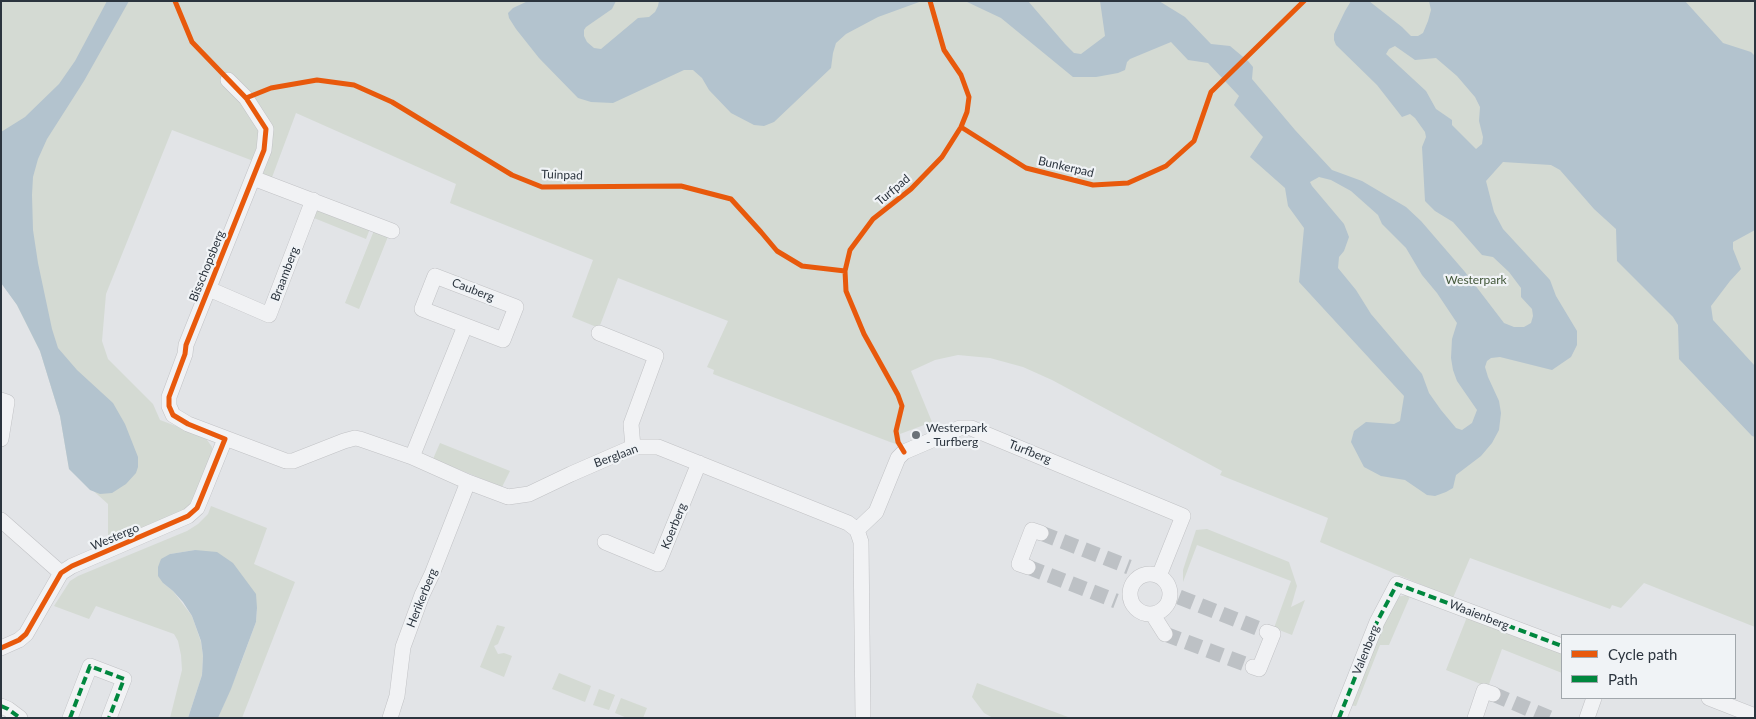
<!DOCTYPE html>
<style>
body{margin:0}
#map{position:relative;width:1756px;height:719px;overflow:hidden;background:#e2e4e7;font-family:Lato,sans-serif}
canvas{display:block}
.frame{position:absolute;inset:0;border:2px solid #2b343e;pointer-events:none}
.legend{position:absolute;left:1561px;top:634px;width:175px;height:65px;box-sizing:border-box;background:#f0f3f6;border:1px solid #a1a7ac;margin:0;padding:6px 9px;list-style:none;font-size:15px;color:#2b343e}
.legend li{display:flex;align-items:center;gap:10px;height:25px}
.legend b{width:25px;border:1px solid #a1a7ac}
</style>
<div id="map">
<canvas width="1756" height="719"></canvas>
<div class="frame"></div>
<ul class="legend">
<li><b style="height:6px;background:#e8590c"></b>Cycle path</li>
<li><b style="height:6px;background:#00873e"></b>Path</li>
</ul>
</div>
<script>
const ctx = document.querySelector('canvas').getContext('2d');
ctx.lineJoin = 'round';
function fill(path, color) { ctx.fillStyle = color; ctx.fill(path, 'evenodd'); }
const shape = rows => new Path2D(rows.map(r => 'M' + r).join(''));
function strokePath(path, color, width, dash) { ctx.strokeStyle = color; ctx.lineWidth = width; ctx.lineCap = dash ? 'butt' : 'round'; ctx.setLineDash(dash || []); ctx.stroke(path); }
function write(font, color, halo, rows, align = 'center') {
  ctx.font = font + ' Lato,sans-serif'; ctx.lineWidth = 4.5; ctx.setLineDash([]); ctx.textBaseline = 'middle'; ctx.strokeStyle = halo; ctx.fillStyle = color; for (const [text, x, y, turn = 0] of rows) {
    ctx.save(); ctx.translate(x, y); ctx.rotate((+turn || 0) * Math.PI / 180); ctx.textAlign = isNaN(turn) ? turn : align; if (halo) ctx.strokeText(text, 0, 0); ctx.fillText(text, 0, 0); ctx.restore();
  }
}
fill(shape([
 [1,1,1755,1,1755,627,1644,583,1621,608,1612,605,1610,609,1470,558,1453,598,1320,542,1328,518,1220,475,1222,471,1052,380,1023,367,990,358,958,355,935,360,911,371,932,422,900,434,901,441,896,444,890,442,713,374,714,370,707,367,728,321,618,278,599,328,572,317,593,260,450,203,456,184,296,113,271,180,263,174,273,141,256,162,172,130,106,294,102,341,108,359,153,404,160,420,205,437,212,447,212,453,196,496,189,506,180,512,108,543,108,504,69,469,60,416,40,351,17,305,1,282],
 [312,207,371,226,366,239,309,216],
 [375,228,389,234,359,309,345,303],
 [440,443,510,471,502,487,433,459],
 [211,506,267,528,254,564,295,582,242,718,218,718,239,668,256,622,257,608,195,550,170,554,163,583,173,591,192,616,201,642,203,656,202,675,188,718,170,718,182,670,181,655,178,641,174,634,96,606,89,619,54,606,70,581,78,576,187,531,198,524,208,514],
 [1207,529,1289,562,1297,586,1291,607,1305,600,1292,635,1274,628,1291,581,1197,545,1183,582,1183,570,1196,530],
 [1411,594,1389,645,1380,645,1356,706,1349,705,1386,610,1397,597],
 [1467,617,1562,654,1562,673,1502,649,1488,687,1446,670],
 [497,625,505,627,498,644,494,646,498,654,504,653,512,656,504,677,480,667],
 [559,673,591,686,585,702,552,689],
 [977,683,1068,717,1067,718,993,718,984,713,972,697],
 [599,689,615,695,609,710,593,705],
 [621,698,647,708,643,718,627,718,615,713]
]), '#d4dad3');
fill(shape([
 [107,1,129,1,84,81,47,139,38,159,33,177,32,195,33,230,38,263,52,329,58,348,77,370,113,403,125,424,138,457,138,467,136,473,126,484,112,493,100,494,90,490,69,469,60,416,40,351,17,305,1,283,1,132,25,117,59,84,75,61],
 [528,1,616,1,612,9,586,27,584,30,584,36,587,42,594,48,601,49,638,18,649,17,655,12,658,6,659,1,922,1,878,17,846,34,836,43,833,53,831,68,774,122,764,126,754,125,731,113,709,90,702,78,693,70,684,70,613,103,591,102,578,98,539,58,516,29,509,18,508,13,513,8],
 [965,1,1028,1,1065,44,1074,53,1081,54,1105,36,1100,1,1159,1,1185,17,1211,44,1230,46,1248,61,1253,67,1252,79,1295,130,1332,170,1362,181,1406,207,1421,221,1465,272,1504,323,1514,327,1524,327,1531,323,1533,316,1532,309,1521,297,1521,288,1509,272,1493,257,1482,255,1453,222,1435,211,1425,201,1422,147,1426,137,1425,132,1415,118,1410,114,1402,117,1377,85,1336,45,1334,40,1334,34,1345,11,1351,1,1369,1,1402,27,1411,36,1418,36,1423,33,1428,21,1431,10,1429,1,1685,1,1723,43,1751,52,1755,56,1755,230,1733,242,1733,249,1741,269,1730,281,1711,306,1713,320,1755,366,1755,437,1752,436,1679,359,1678,325,1673,317,1617,261,1616,229,1594,209,1560,170,1551,165,1503,162,1486,181,1494,212,1503,229,1550,280,1556,296,1577,331,1577,345,1571,357,1552,370,1500,357,1491,358,1487,361,1485,367,1488,377,1499,401,1501,413,1499,430,1492,443,1481,456,1456,475,1453,488,1446,492,1435,496,1427,495,1405,480,1381,476,1364,467,1351,442,1354,431,1366,422,1394,424,1400,421,1404,396,1299,282,1304,228,1288,206,1285,188,1250,157,1263,137,1234,105,1239,96,1208,63,1188,60,1171,42,1130,59,1127,62,1125,70,1118,73,1096,77,1073,77,1001,18],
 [1395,46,1415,60,1436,58,1457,76,1475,97,1480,107,1479,121,1483,137,1482,144,1476,149,1452,125,1452,120,1436,109,1426,91,1386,54,1389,49],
 [1319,177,1331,180,1351,191,1378,215,1382,224,1406,248,1422,275,1437,293,1457,323,1452,339,1451,358,1453,370,1457,381,1477,410,1472,423,1462,430,1456,428,1441,410,1429,393,1422,374,1371,314,1356,290,1338,268,1339,257,1344,251,1349,237,1344,224,1312,186,1310,182],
 [195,550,217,552,233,563,256,594,257,608,256,622,231,689,218,718,188,718,202,675,203,656,201,641,192,616,183,602,173,591,163,583,158,576,158,567,161,559,170,554]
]), '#b3c3ce');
strokePath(shape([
 [1041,533,1129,567],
 [1028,567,1116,601],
 [1179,597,1267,632],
 [1165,634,1253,667],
 [1493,694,1550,718]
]), '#bdc1c5', 15, [15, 8]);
const minor = shape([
 [228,80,246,98,266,129,264,150,186,345,185,354,169,397,169,406,173,415,188,424,286,461,293,461,344,441,355,438,360,439,412,457,468,482,508,497,529,494,571,474,633,447,658,447,848,523,857,530,861,542,863,718],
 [253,178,392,231],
 [435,276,516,307,503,340,422,309,435,276],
 [209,289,269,315,313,200],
 [599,333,656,356,631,424,633,447],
 [1,400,7,402,1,439],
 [412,457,465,326],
 [1,520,61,573],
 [857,530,876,512,898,458,904,452,960,428,971,428,1183,516,1159,576],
 [605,542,658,564,699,463],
 [1028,567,1019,564,1032,530,1041,533],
 '1130 594a20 20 0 1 1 40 0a20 20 0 1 1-40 0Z',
 [1153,615,1165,634],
 [1,648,19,640,26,634,61,573,72,566,188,516,197,508,202,496,225,439],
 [1253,667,1259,669,1273,634,1267,632],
 [1709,698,1755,716],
 [1,706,8,709,20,718],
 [70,718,90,666,124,679,109,718],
 [390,718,397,696,403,647,422,595,432,574,468,482],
 [1339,718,1377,622,1397,584,1562,646],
 [1475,718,1484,691,1493,694],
 [1587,718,1594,698]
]);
strokePath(minor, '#c1c2c5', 16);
strokePath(minor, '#f1f2f4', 15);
strokePath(shape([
 [1,706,8,709,20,718],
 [70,718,90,666,124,679,109,718],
 [1339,718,1377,622,1397,584,1562,646]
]), '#00873e', 4, [8, 4]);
strokePath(shape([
 [246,98,271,88,317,80,354,85,392,102,512,175,542,187,681,186,731,199,761,232,777,251,802,266,845,271],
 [961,127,1026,168,1093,185,1128,183,1166,166,1194,141,1211,92,1304,1],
 [904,452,898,442,896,431,902,406,898,395,864,334,846,291,845,271,850,250,873,219,911,189,942,157,961,127,967,112,969,97,961,75,944,50,930,1],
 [1,648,19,640,26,634,61,573,72,566,188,516,197,508,202,496,225,439,188,424,173,415,169,406,169,397,185,354,186,345,264,150,266,129,246,98,192,42,175,1]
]), '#e8590c', 5);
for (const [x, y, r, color] of [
 [916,435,5,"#6b7279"]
]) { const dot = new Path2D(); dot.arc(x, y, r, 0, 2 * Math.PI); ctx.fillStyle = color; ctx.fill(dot); strokePath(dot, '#f0f3f6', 2); }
write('12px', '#2b343e', '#f0f3f6', [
 ["Bunkerpad",1066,167,13],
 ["Tuinpad",562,175,2],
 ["Turfpad",893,190,-40],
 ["Bisschopsberg",207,266,-68],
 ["Braamberg",285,274,-69],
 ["Cauberg",473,290,21],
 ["Turfberg",1030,452,22],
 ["Berglaan",616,456,-20],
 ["Koerberg",674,526,-68],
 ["Westergo",115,537,-23],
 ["Herikerberg",422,598,-68],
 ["Waaienberg",1479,615,21],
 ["Valenberg",1366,650,-68]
]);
write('12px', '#43583a', '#f0f3f6', [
 ["Westerpark",1476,280]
]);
write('12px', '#2b343e', '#f0f3f6', [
 ["Westerpark",926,428],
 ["- Turfberg",926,442]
], 'left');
</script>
